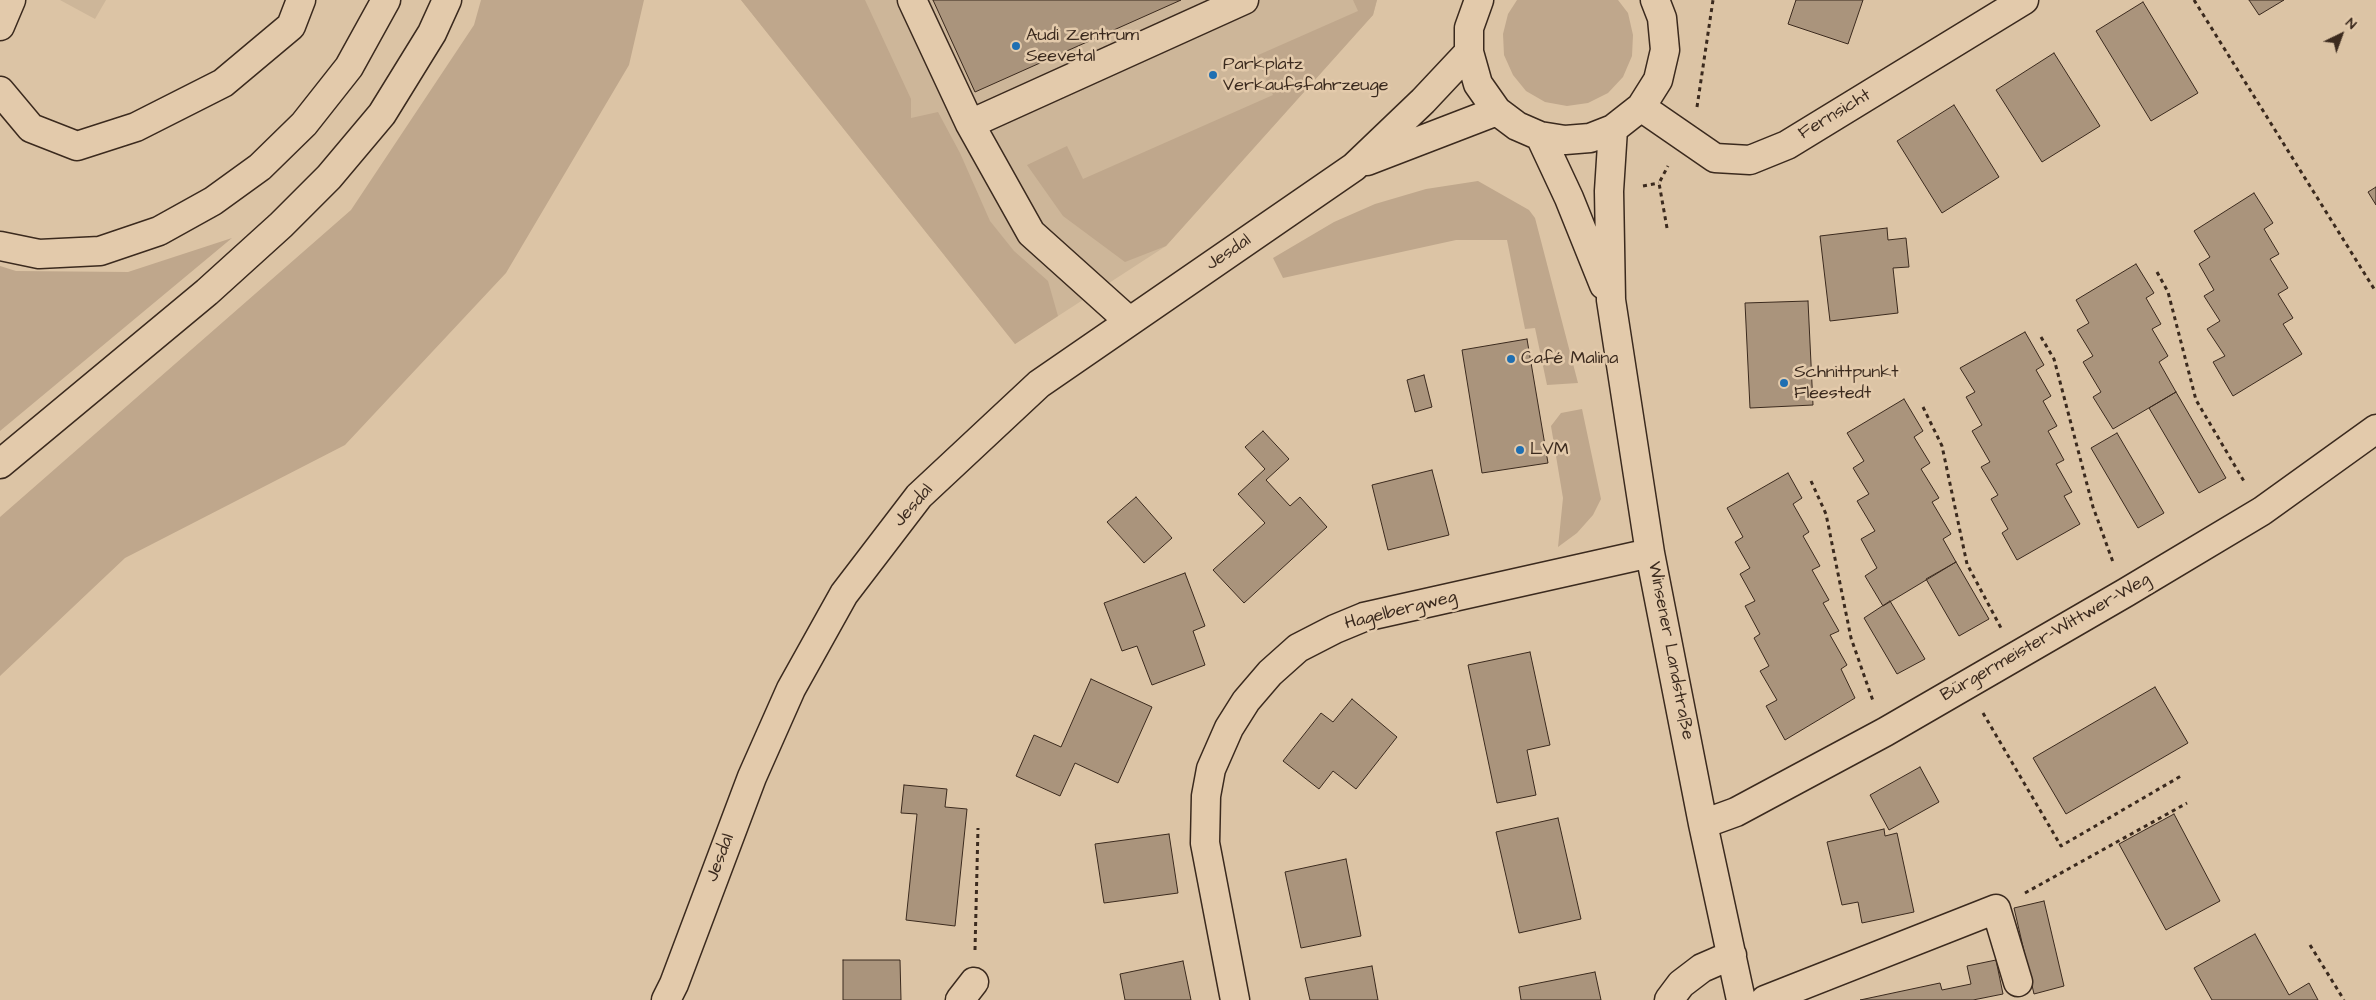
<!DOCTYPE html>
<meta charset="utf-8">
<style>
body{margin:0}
#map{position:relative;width:2376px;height:1000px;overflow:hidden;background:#dcc4a5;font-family:"Architects Daughter",sans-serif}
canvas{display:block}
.north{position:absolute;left:2316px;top:10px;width:50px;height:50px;-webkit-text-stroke:4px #e3caab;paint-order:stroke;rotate:42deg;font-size:14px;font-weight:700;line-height:20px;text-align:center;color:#3b2a1e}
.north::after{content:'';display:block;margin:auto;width:18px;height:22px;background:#3b2a1e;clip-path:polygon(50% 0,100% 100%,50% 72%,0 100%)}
</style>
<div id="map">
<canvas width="2376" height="1000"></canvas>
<div class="north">N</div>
</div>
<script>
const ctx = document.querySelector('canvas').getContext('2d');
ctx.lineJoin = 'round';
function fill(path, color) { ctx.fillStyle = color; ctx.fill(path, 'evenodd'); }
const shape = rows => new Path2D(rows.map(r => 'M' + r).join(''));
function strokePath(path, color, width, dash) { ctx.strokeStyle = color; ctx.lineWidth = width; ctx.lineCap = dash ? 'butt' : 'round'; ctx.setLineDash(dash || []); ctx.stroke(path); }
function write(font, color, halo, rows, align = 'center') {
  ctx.font = font + ' "Architects Daughter",sans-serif'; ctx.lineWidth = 5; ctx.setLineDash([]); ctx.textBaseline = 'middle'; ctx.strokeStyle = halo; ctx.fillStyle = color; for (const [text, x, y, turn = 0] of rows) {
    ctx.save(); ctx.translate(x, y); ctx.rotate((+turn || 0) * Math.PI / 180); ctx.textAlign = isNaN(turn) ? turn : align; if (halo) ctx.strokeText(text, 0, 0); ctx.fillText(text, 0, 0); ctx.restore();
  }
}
fill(shape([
 [60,0,106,0,95,19],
 [741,0,1377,0,1373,15,1166,246,1015,344]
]), '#cdb699');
fill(shape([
 [481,0,644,0,629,65,506,273,345,445,125,558,0,676,0,517,351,210,474,25],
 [741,0,865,0,911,99,911,118,938,112,960,153,990,221,1014,251,1048,281,1058,316,1015,344],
 [1353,0,1377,0,1373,15,1166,246,1125,262,1063,216,1027,165,1067,146,1083,179,1273,95,1256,56,1358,11],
 [1517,0,1618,0,1628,13,1633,35,1632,56,1623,77,1608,93,1588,103,1567,106,1545,102,1526,91,1513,75,1504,55,1503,34,1508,14],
 [1478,181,1529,210,1535,218,1578,383,1547,385,1535,328,1525,329,1507,240,1456,240,1283,278,1273,258,1334,222,1375,204,1426,189],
 [232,238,0,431,0,266,16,271,128,272],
 [1582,409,1601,499,1593,515,1577,533,1558,547,1563,498,1551,426,1561,413]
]), '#bfa78c');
const building = shape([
 [933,0,1181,0,975,92,933,0],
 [1796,0,1863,0,1848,44,1788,24,1796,0],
 [2249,0,2284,0,2259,15,2249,0],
 [2143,2,2198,93,2151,121,2096,31,2143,2],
 [2054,53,2100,126,2042,162,1996,90,2054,53],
 [1954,105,1999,177,1942,213,1897,141,1954,105],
 [2376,187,2376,205,2368,192,2376,187],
 [2254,193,2273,223,2264,229,2279,254,2270,259,2288,288,2278,294,2293,318,2283,324,2302,354,2233,396,2213,362,2225,356,2207,329,2220,321,2204,296,2214,290,2199,264,2210,257,2194,231,2254,193],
 [1887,228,1888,240,1906,238,1909,267,1893,268,1898,313,1830,321,1820,236,1887,228],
 [2136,264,2154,293,2146,298,2161,324,2152,329,2168,356,2159,362,2176,392,2113,429,2093,397,2101,392,2083,362,2093,356,2077,330,2089,323,2076,300,2136,264],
 [1808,301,1813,405,1750,408,1745,303,1808,301],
 [2025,332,2044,365,2036,370,2051,396,2043,401,2057,426,2048,431,2064,460,2056,464,2072,492,2064,496,2080,524,2017,560,2002,533,2008,529,1991,499,1998,495,1981,467,1990,462,1972,431,1982,425,1966,397,1975,392,1960,368,2025,332],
 [1527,339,1548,463,1482,473,1462,350,1527,339],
 [1424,375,1432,407,1415,412,1407,380,1424,375],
 [2176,392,2226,478,2199,493,2149,408,2176,392],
 [1904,399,1923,431,1914,437,1930,463,1921,469,1939,498,1932,502,1951,534,1943,539,1956,562,1883,606,1865,576,1877,568,1861,539,1875,531,1857,501,1869,494,1853,468,1864,461,1847,433,1904,399],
 [1263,431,1289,459,1266,480,1290,506,1300,497,1327,527,1244,603,1213,570,1265,523,1238,494,1265,469,1245,447,1263,431],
 [2117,433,2164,513,2138,528,2091,448,2117,433],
 [1432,470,1449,535,1388,550,1372,485,1432,470],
 [1788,473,1802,498,1793,504,1809,532,1803,536,1820,566,1812,570,1829,600,1823,603,1839,631,1830,635,1847,665,1841,669,1855,698,1785,740,1766,706,1777,700,1760,671,1769,666,1754,638,1760,634,1745,606,1755,601,1740,574,1750,568,1735,542,1743,537,1727,508,1788,473],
 [1136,497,1172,538,1144,563,1107,522,1136,497],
 [1956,562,1989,619,1959,636,1926,579,1956,562],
 [1185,573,1205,626,1193,631,1205,665,1152,685,1137,646,1122,651,1104,603,1185,573],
 [1890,601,1925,659,1897,674,1864,618,1890,601],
 [1530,652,1550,745,1527,750,1536,795,1497,803,1468,665,1530,652],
 [1091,679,1152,707,1118,783,1075,763,1060,796,1016,776,1034,735,1061,747,1091,679],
 [2155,687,2188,743,2066,814,2033,758,2155,687],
 [1352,699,1397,737,1356,789,1333,771,1319,789,1283,761,1321,713,1333,722,1352,699],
 [1920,767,1939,802,1889,830,1870,795,1920,767],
 [904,785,947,789,945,807,967,809,955,926,906,920,917,814,901,813,904,785],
 [2174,814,2220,901,2166,930,2119,844,2174,814],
 [1558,818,1581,919,1519,933,1496,832,1558,818],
 [1884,829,1885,836,1897,833,1914,912,1862,923,1858,902,1842,905,1827,842,1884,829],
 [1169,834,1178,893,1104,903,1095,844,1169,834],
 [1346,859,1361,936,1301,948,1285,872,1346,859],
 [2044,901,2064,986,2034,994,2014,908,2044,901],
 [2255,934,2289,995,2309,983,2318,1000,2212,1000,2194,968,2255,934],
 [843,960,900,960,901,1000,843,1000,843,960],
 [1996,960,2003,994,1973,1000,1860,1000,1940,983,1942,990,1971,984,1967,966,1996,960],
 [1183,961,1191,1000,1125,1000,1120,974,1183,961],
 [1372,966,1378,1000,1310,1000,1305,978,1372,966],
 [1595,972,1601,1000,1521,1000,1519,987,1595,972]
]);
fill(building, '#aa947c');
strokePath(building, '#3b2a1e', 1);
const minor = shape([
 [912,0,970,124,1031,233,1129,321],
 [1479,0,1469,28,1469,52,1478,84,1497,111,1517,126,1540,136,1565,140,1590,138,1613,129,1641,107,1658,80,1665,50,1662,18,1655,0],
 [0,26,11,0],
 [0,91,31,128,77,146,136,127,223,83,291,26,301,0],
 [1641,107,1715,158,1750,160,1787,145,2024,0],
 [970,124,1244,0],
 [1613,129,1609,191,1611,300,1650,553,1703,824,1741,1000],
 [1540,136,1569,198,1604,285],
 [1367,161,1497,111],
 [1703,824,1736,812,1885,732,2125,593,2262,511,2376,429],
 [666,1000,674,984,752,777,791,689,844,594,919,496,1039,384,1354,167,1423,101,1469,52],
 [960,1000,974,982],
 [1235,1000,1205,843,1206,796,1211,769,1229,728,1246,701,1270,673,1298,648,1335,629,1364,617,1650,553],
 [1669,1000,1681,984,1702,968,1732,955],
 [1765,1000,1996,909,2018,982]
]);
const highway = shape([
 [0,246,39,254,100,251,159,231,213,201,260,167,304,124,349,67,386,0],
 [0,464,207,292,281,225,329,177,382,114,432,33,447,0]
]);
strokePath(minor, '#3b2a1e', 31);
strokePath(highway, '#3b2a1e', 31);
strokePath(shape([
 [2194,0,2376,292],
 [1697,107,1713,0],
 [1643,186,1659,183],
 [1667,228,1659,183,1668,166],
 [2157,272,2168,292,2196,400,2245,483],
 [2041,337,2054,359,2093,507,2113,562],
 [1923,407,1942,446,1967,564,2001,628],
 [1811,481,1826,514,1851,638,1873,701],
 [1983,713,2061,846,2181,776],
 [2025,893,2187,803],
 [2310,945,2344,1000],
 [975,950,978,828]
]), '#3b2a1e', 3, [4, 4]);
strokePath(minor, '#e3caab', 28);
strokePath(highway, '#e3caab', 28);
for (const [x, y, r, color] of [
 [1016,46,5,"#1f6fb2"],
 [1213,75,5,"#1f6fb2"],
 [1511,359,5,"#1f6fb2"],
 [1784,383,5,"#1f6fb2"],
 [1520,450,5,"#1f6fb2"]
]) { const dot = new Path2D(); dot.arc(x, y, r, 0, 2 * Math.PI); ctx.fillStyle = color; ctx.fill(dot); strokePath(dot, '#e3caab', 2); }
write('18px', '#3b2a1e', '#e3caab', [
 ["Audi Zentrum",1026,36],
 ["Seevetal",1026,57],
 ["Parkplatz",1223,65],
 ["Verkaufsfahrzeuge",1223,86],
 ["Café Malina",1521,359],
 ["Schnittpunkt",1794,373],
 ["Fleestedt",1794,394],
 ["LVM",1530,450]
], 'left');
write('18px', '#3b2a1e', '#e3caab', [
 ["Fernsicht",1835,115,-31],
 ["Jesdal",1229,253,-34],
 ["Jesdal",914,506,-49],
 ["Hagelbergweg",1401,611,-14],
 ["Bürgermeister-Wittwer-Weg",2046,638,-30],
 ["Winsener Landstraße",1670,651,79],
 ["Jesdal",721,858,-69]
]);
</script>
